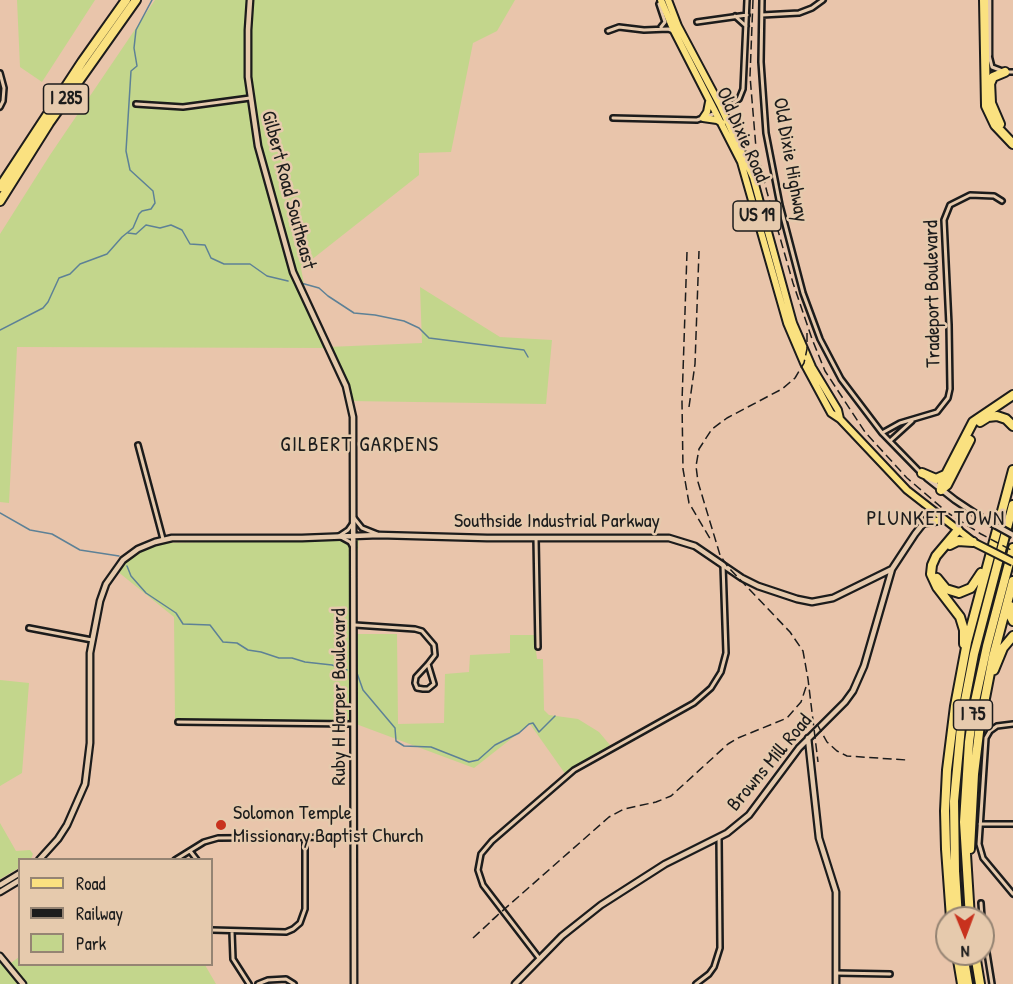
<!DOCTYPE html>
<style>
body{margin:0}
#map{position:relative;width:1013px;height:984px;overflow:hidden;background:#e9c5ab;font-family:"Patrick Hand",sans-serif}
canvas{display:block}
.legend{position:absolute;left:18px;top:858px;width:195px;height:108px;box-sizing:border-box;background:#e6caad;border:2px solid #958473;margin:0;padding:8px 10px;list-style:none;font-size:18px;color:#1c1c1c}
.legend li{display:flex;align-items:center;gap:12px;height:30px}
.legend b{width:30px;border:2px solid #958473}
.north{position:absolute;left:935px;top:906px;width:60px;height:60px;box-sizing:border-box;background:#e6caad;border:2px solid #958473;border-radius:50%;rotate:179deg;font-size:16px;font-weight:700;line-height:24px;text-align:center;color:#1c1c1c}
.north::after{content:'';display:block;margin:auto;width:21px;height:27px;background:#c8321e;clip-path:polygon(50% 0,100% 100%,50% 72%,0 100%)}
</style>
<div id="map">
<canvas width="1013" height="984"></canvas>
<ul class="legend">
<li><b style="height:8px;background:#fae180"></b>Road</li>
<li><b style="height:8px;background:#1c1c1c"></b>Railway</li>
<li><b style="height:16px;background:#c3d68c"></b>Park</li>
</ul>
<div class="north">N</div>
</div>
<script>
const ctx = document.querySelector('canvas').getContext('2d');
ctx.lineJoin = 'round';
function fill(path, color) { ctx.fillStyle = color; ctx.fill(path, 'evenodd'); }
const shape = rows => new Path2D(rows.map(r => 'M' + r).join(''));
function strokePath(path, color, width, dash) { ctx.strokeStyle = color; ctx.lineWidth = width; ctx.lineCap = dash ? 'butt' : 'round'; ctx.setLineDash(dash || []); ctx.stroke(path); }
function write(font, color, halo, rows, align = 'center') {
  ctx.font = font + ' "Patrick Hand",sans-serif'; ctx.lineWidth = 5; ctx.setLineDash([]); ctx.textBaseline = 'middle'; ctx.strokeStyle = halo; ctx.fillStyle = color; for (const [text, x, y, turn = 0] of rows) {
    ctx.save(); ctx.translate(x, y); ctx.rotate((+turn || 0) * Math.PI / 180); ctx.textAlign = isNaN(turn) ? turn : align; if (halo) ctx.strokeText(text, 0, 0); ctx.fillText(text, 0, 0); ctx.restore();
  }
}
fill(shape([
 [17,0,95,0,42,82,20,67],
 [155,0,515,0,497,31,473,43,451,152,419,153,419,175,301,268,305,290,328,347,422,343,420,287,500,337,552,340,546,404,350,401,328,348,17,347,9,503,0,502,0,234,50,155],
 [359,539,354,596,355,634,397,634,398,724,444,723,445,674,469,672,470,655,510,653,510,635,534,635,537,659,543,659,544,710,549,715,578,719,599,732,610,745,566,775,530,724,474,768,356,724,175,721,174,617,112,567,158,543],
 [0,680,29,683,22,773,0,786],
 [0,823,16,851,30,850,33,854,31,859,20,860,19,868,0,879],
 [0,955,7,966,19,957,20,964,205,965,216,984,0,984]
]), '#c3d68c');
strokePath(shape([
 [128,233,136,234,146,225,160,228,171,225,182,230,190,244,205,245,211,258,224,264,250,264,267,276,288,281],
 [301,283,319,288,328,296,354,313,375,315,404,321,419,328,429,338,516,349,524,350,528,357],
 [0,330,43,308,48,302,59,278,70,274,80,264,107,254,122,237,133,228,139,214,142,211,151,209,155,203,153,191,130,170,126,151,131,71,137,66,134,48,136,30,152,0],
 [0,513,30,530,52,534,80,550,119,556],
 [127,566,131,576,146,593,176,613,183,624,210,625,223,642,237,643,248,650,261,652,279,658,292,658,305,662,332,665,347,670],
 [357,673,363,690,395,728,396,741,404,746,431,747,469,762,478,760,495,745,519,733,529,724,533,723,539,732,555,716]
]), '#5d8196', 1.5);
const street = shape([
 [762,0,761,62,766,133,780,205,803,293,820,339,841,379,882,433,920,472],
 [659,4,665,22,661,27],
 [762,15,799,13,812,8,823,0],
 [735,16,746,26],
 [697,22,747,15],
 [608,31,619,27,644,30,668,29,674,31],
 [989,55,992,67,1005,72,1013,72],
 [0,73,4,88,3,101,0,107],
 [136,104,183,107,250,98],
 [722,111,739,99,743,89,747,0],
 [613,118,697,120,716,113],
 [882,433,900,423,937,412,948,398,950,389,949,325,944,220,950,205,970,195,994,196,1002,201],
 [890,441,912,421],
 [138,445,163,539],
 [354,518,362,528,377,534],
 [536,538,538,647],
 [353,547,350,542,339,536,348,530,353,523],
 [355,625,415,629,422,631,434,645,435,655,428,664],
 [29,628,92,640],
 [428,664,434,684,428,689,423,689,417,688,415,683,416,677,428,664],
 [178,722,353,724],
 [1013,724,997,726,990,731,986,738,979,844,983,858,1013,894],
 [980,824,1013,824],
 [190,851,197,860],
 [175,860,204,842,218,838,354,837],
 [981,903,982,918],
 [983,928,992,984],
 [212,930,286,932,293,929,300,923,305,909,305,837],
 [232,932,233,959,249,984],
 [539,958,483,885,478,870,481,854,492,841,574,770,694,703,711,688,721,672,726,653,723,565],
 [836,973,890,974],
 [258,984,268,980,286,979,294,984],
 [696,984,709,974,714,967,720,948,719,838]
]);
const secondary = shape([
 [250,0,248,30,248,77,258,146,293,272,346,386,353,417,354,984],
 [989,0,989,55],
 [927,478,955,500,982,518],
 [808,738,819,838,836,892,836,984],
 [39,860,58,839,67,825,85,784,90,743,90,653,100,601,106,584,123,560,138,549,155,542,172,538,302,538,379,535,487,538,669,538,695,546,742,578,758,586,797,599,812,602,833,598,892,569],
 [0,885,20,873],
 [0,892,20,880],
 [0,956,23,984],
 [515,984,562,936,601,905,665,864,727,833,749,815,799,748,845,702,853,691,864,666,892,569,915,534,933,511]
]);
const primary = shape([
 [661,0,674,31,741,162,787,323,804,363,831,413,840,419,907,490,975,543],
 [668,0,678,26,720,105,753,177,793,323,812,367,838,410,840,419],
 [709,102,707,112,703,118,717,120,722,123],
 [923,523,943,520]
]);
const highway = shape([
 [984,0,986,106,995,125,1013,144],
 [990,81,991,103,1000,124],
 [990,84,993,77,1005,72],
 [0,187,82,62,126,0],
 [0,201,49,123,136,0],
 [980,422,988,417,997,416,1006,419,1013,426],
 [922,473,936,479,945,475],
 [941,490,942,482,973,422,1013,395],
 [941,490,947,485,970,440],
 [958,530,936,556,932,565,931,574,937,587,960,617,964,630,964,644],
 [950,545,958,541,973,542],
 [937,578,946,589,959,593,971,588,981,573],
 [1010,606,1010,615,1013,621],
 [994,670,1003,648,1013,636],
 [970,849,974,774,980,724,993,657,1013,581],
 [951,918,946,849,945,811,947,770,955,706,967,642,1013,470],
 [958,918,955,871,954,801,962,716,974,654,1013,505],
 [970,918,964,822,969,742,974,706,987,646,1013,548],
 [957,954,962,984],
 [963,954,968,984],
 [975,954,980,984]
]);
strokePath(street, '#1c1c1c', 8);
strokePath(secondary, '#1c1c1c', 9);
strokePath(primary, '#1c1c1c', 10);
strokePath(highway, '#1c1c1c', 12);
strokePath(street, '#e6caad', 3);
strokePath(secondary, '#e6caad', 4.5);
strokePath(primary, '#fae180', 6);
strokePath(highway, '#fae180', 8);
strokePath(shape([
 [753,0,750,76,756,148,767,192,793,283,812,339,825,371,865,432,907,478,948,513,981,534,1013,551],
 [687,252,682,402,683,469,689,503,712,542],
 [807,333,807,349,804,363,795,378,782,389,727,418,712,429,699,449,696,466,698,482,720,555,728,567,790,632,803,651,808,679,818,762],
 [689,407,695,364,699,251],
 [817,724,827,742,837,751,847,756,907,760],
 [492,920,609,817,624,809,656,802,671,796,728,744,738,738,787,718,801,702,806,687],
 [473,938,498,915]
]), '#1c1c1c', 1.5, [9, 4.5]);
const secondaryBridge = shape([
 [982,518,1013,535]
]);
const primaryBridge = shape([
 [975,543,1013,562]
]);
strokePath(secondaryBridge, '#1c1c1c', 9, []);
strokePath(primaryBridge, '#1c1c1c', 10, []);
strokePath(secondaryBridge, '#e6caad', 4.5);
strokePath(primaryBridge, '#fae180', 6);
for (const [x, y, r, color] of [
 [221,825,6,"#c8321e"]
]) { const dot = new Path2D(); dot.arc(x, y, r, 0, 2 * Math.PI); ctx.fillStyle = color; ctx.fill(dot); strokePath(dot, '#e6caad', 2); }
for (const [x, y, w] of [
 [66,99,45],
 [757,216,48],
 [973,715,39]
]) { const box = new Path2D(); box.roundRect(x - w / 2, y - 15, w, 30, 4.5); ctx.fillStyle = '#e6caad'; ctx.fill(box); strokePath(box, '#1c1c1c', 1.5); }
write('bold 18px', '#1c1c1c', null, [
 ["I 285",66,99],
 ["US 19",757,216],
 ["I 75",973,715]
]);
write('20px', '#1c1c1c', '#e6caad', [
 ["Old Dixie Road",742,135,66],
 ["Old Dixie Highway",790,160,80],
 ["Gilbert Road Southeast",288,190,75],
 ["Tradeport Boulevard",933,294,-91],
 ["Southside Industrial Parkway",557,522],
 ["Ruby H Harper Boulevard",340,697,-90],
 ["Browns Mill Road",770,763,-50]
]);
write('20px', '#1c1c1c', '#e6caad', [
 ["Solomon Temple",233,814],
 ["Missionary Baptist Church",233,837]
], 'left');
ctx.letterSpacing = '1.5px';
write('21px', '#1c1c1c', '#e6caad', [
 ["GILBERT GARDENS",360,445],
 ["PLUNKET TOWN",936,519]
]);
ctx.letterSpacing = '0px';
</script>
